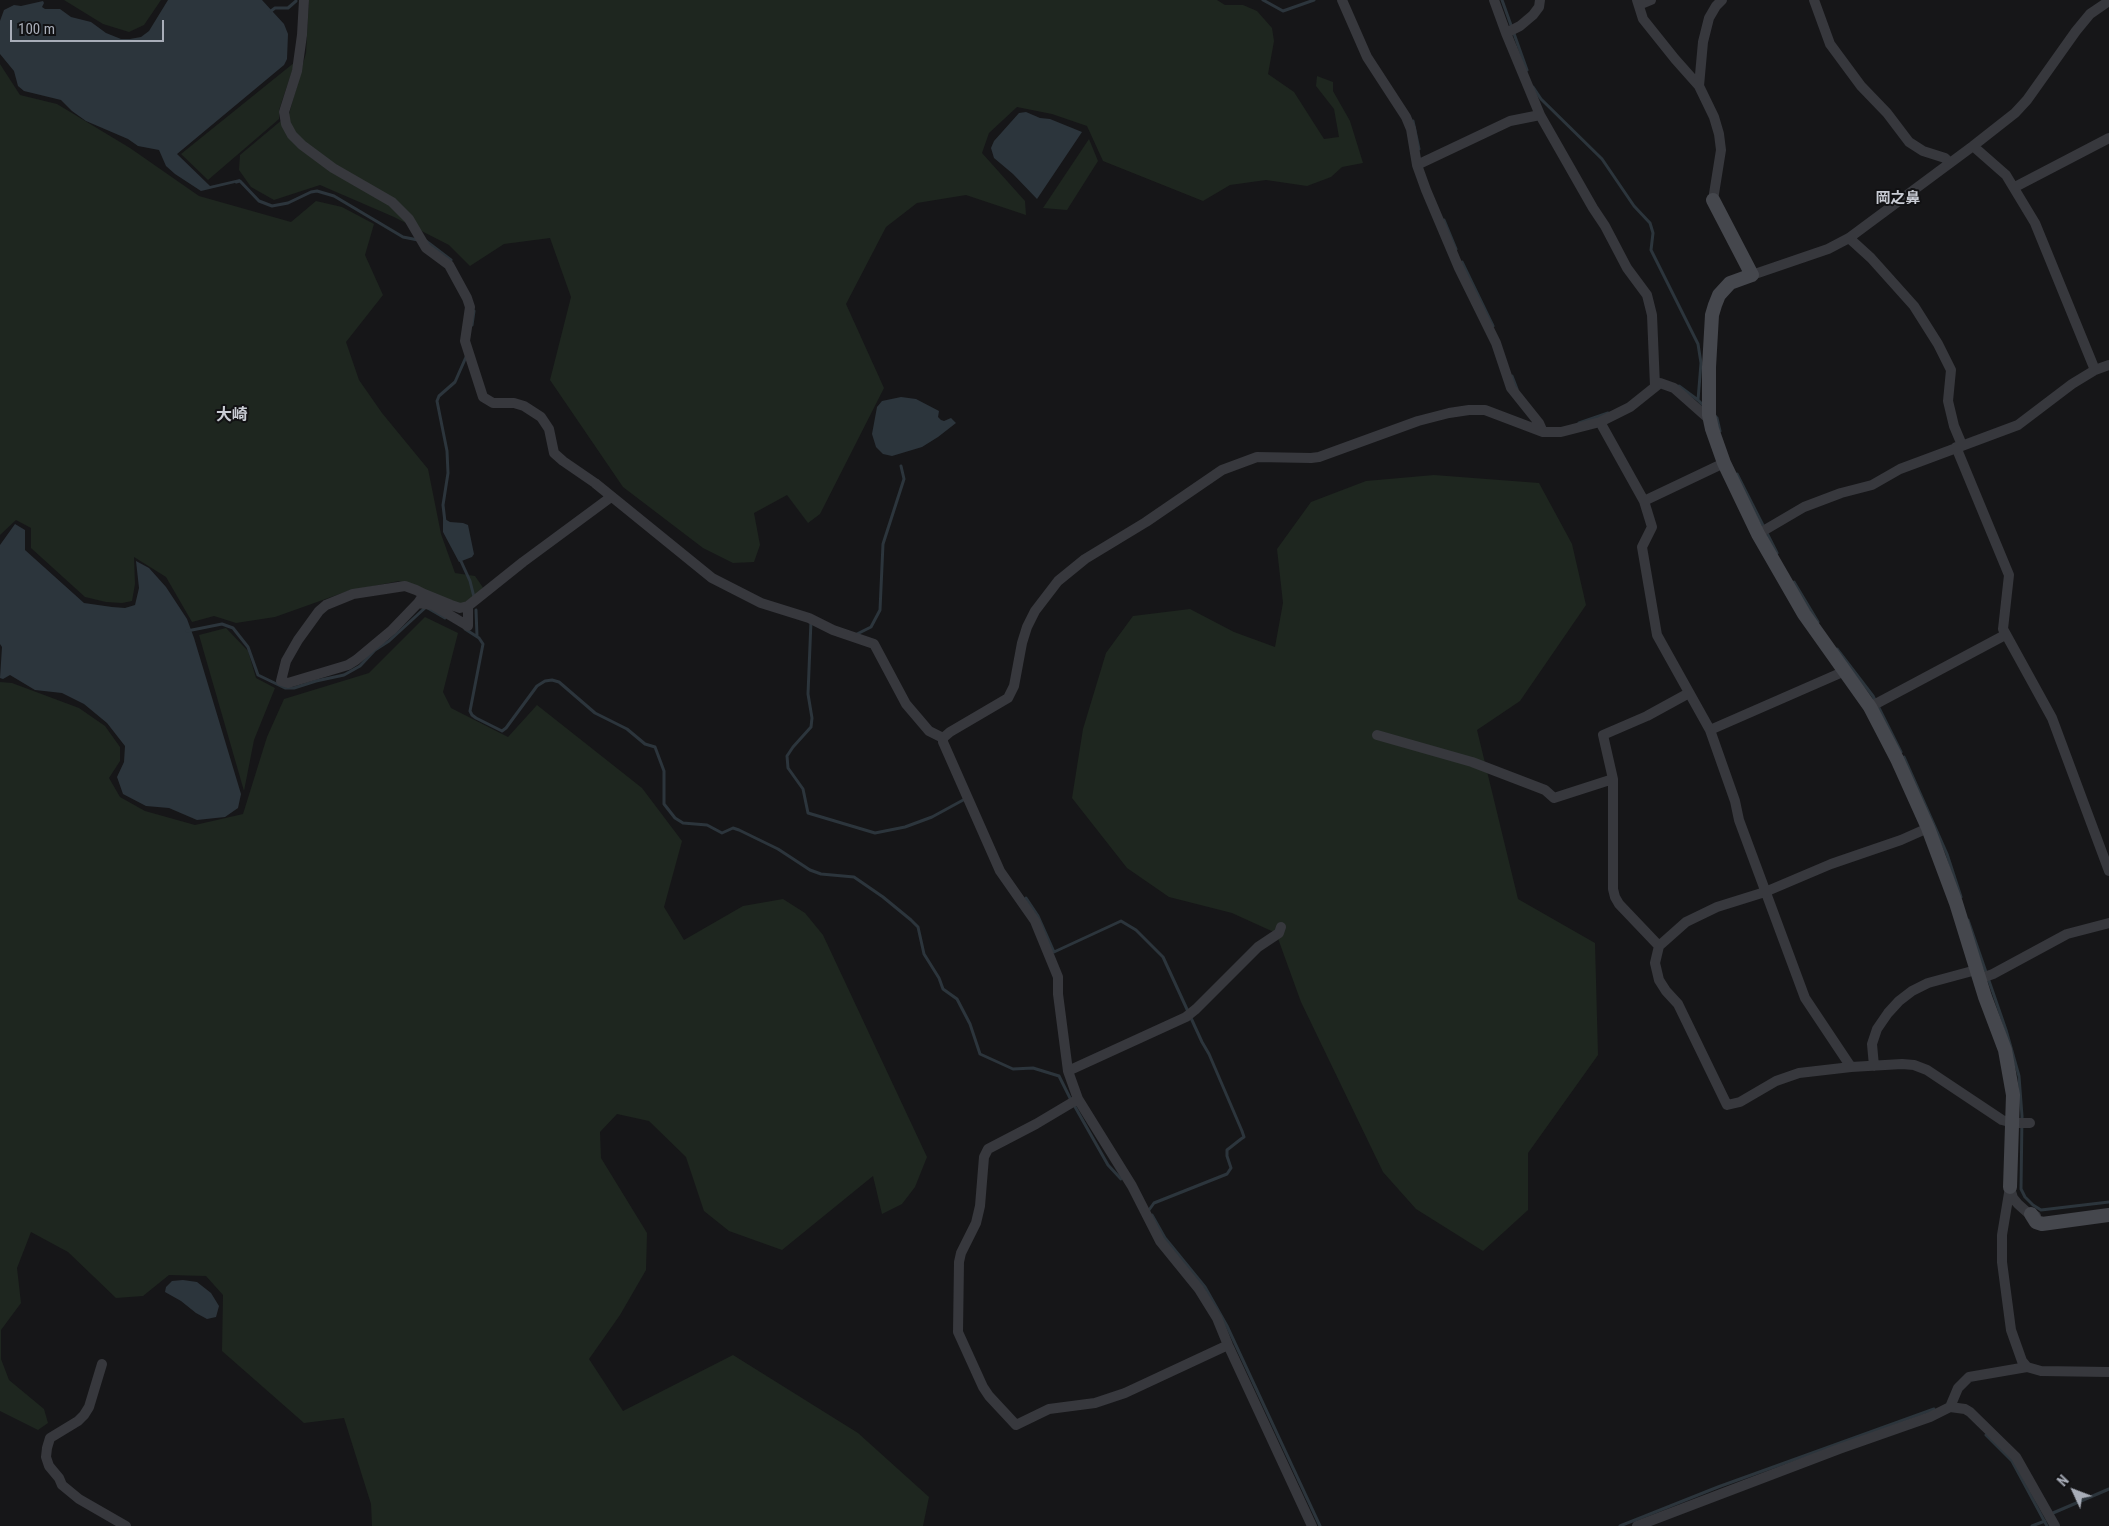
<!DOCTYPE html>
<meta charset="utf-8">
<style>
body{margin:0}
#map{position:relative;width:2109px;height:1526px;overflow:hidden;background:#161618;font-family:"Roboto Condensed",sans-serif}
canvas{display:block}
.north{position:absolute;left:2049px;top:1466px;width:50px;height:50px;-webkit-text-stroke:4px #111113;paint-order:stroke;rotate:313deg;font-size:14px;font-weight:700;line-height:20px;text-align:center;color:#a8adb8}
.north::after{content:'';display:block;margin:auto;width:18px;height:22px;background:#a8adb8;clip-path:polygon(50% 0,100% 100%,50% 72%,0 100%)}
.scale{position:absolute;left:10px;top:20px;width:154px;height:22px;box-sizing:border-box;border:2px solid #a8adb8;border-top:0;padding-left:6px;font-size:15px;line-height:18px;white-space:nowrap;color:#a8adb8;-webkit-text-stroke:4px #111113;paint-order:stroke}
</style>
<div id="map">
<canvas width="2109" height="1526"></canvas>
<div class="north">N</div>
<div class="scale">100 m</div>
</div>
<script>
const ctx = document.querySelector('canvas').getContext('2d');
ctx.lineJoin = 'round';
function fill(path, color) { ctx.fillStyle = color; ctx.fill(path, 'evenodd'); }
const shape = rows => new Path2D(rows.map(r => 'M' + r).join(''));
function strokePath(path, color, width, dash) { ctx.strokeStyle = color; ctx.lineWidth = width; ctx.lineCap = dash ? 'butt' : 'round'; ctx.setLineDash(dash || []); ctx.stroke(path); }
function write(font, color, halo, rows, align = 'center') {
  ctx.font = font + ' "Roboto Condensed","Noto Sans JP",sans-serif'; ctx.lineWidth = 4; ctx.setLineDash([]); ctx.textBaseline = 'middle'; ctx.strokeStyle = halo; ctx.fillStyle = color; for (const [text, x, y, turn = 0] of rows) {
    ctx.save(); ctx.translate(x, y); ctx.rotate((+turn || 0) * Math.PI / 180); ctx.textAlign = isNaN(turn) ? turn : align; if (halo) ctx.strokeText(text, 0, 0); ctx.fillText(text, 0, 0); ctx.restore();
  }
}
fill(shape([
 [64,0,161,0,144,25,129,32,103,24],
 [309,0,1217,0,1225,5,1243,5,1257,11,1272,28,1274,41,1268,74,1294,92,1324,139,1339,137,1334,109,1316,86,1317,76,1333,82,1333,91,1350,121,1363,163,1342,167,1331,177,1307,186,1266,180,1230,185,1203,201,1103,161,1087,126,1052,114,1017,107,989,133,982,153,1025,201,1026,215,966,195,917,203,886,227,846,304,884,388,820,514,808,523,787,495,754,513,760,545,754,562,733,563,703,548,623,487,550,380,571,297,550,238,504,244,470,266,449,245,394,217,320,185,274,200,251,187,239,170,240,155,289,114,306,53],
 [295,62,279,110,279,119,208,180,181,154],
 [0,64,20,95,57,104,130,148,199,196,291,222,316,201,342,207,374,224,365,255,383,295,346,342,359,380,382,413,428,469,441,534,455,573,475,576,484,589,461,605,399,581,348,591,275,617,236,623,214,616,192,622,166,577,134,557,135,584,132,601,122,603,106,602,85,597,31,548,31,528,16,520,0,535],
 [1089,139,1098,161,1067,210,1043,208],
 [1434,475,1539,483,1572,544,1586,605,1520,701,1477,730,1518,899,1595,943,1598,1055,1528,1153,1528,1210,1483,1251,1416,1209,1383,1172,1301,1002,1276,933,1232,913,1169,897,1127,868,1072,798,1083,729,1106,653,1133,616,1190,609,1234,632,1275,647,1283,603,1277,549,1311,502,1366,481],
 [425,617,458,633,443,692,451,708,508,737,537,705,642,788,682,841,664,907,684,940,743,906,783,899,805,913,823,935,927,1157,915,1187,902,1204,882,1214,873,1176,782,1250,729,1231,704,1211,686,1157,649,1121,617,1114,600,1132,601,1158,647,1233,646,1270,620,1315,589,1359,623,1411,733,1355,858,1433,929,1497,923,1526,372,1526,371,1504,344,1418,304,1423,222,1351,223,1295,206,1276,169,1275,143,1296,116,1298,68,1252,31,1232,17,1268,21,1303,1,1330,1,1359,9,1380,44,1409,48,1423,38,1430,0,1411,0,682,12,683,79,708,105,726,120,747,120,761,109,778,120,797,145,811,195,825,243,814,267,737,284,699,369,673],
 [226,628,248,651,256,678,275,688,254,740,244,791,199,635]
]), '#1e261f');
fill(shape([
 [168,0,262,0,284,24,288,34,287,59,284,65,177,154,210,186,240,179,239,182,201,191,175,174,166,166,159,150,138,146,128,139,86,121,72,111,61,100,24,91,18,86,14,71,0,54,0,21,4,10,14,5,21,6,43,1,44,3,42,7,45,9,60,9,71,17,91,22,106,33,121,39,130,39,141,37,149,31],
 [1026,112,1040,118,1050,119,1082,132,1037,199,1013,174,994,158,991,148,994,141,1019,113],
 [901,397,916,399,939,411,938,417,941,420,944,421,951,418,956,423,938,437,922,447,892,456,883,454,876,447,872,434,877,407,882,401],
 [443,518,450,522,463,523,468,525,474,554,472,557,459,562,443,532],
 [15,524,25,530,25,550,84,603,112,607,125,608,135,605,139,588,136,561,149,568,166,587,187,619,194,638,241,794,238,808,225,817,197,820,169,808,146,806,123,794,117,777,124,762,125,746,107,723,84,704,62,693,35,690,10,675,3,679,0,678,2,647,0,644,0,545],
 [183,1280,197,1282,211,1293,219,1306,216,1317,207,1319,196,1313,181,1301,165,1292,166,1287,172,1281]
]), '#2c353c');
strokePath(shape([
 [1263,0,1283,11,1314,0],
 [1502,0,1527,70],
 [271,11,275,8,288,8,296,1],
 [1533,87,1541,99,1602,159,1634,206,1650,223,1653,233,1651,250,1698,344,1701,363,1698,400,1705,407],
 [1413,121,1419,149],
 [236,182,240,181,259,201,272,206,288,203,311,192,317,191,334,196,403,237,418,240],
 [1444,220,1456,249],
 [426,241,451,260],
 [1462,262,1493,326],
 [472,325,474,311],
 [1512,376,1517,389],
 [1679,386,1698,400],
 [1715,416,1717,418,1720,431],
 [1579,423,1608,413],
 [1737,474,1777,553],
 [445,522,443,505,448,473,447,451,437,401,439,396,455,382,466,357],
 [460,559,470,581,474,597],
 [1794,582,1818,622],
 [476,610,477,636],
 [811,621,808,694,812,718,811,727,793,747,787,756,788,768,803,789,808,813,875,833,905,827,932,817,965,799],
 [465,629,479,638,483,644,470,711,472,715,476,718,502,731,506,728,537,686,545,681,552,680,559,682,595,713,627,729,645,744,655,747,664,771,664,804,675,818,683,823,707,825,722,833,733,828,739,830,778,849,810,870,821,874,854,877,883,897,911,920,918,927,924,954,939,978,943,989,957,999,970,1024,980,1054,1013,1069,1033,1068,1059,1076,1070,1098,1108,1165,1121,1179],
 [187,631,222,624,233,628,248,647,258,675,285,688,294,688,316,681,344,675,360,666,375,650,389,641,426,607,445,618],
 [857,634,871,627,880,610,883,544,904,479,901,466],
 [1837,649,1873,696,1901,752],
 [1904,757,1947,854,1961,897],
 [1026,898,1038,916,1054,952,1121,921,1136,930,1163,957,1202,1042,1209,1054,1242,1131,1244,1137,1241,1139,1227,1150,1227,1156,1231,1168,1227,1174,1154,1203,1149,1210],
 [1968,920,2006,1030,2019,1076,2022,1116,2021,1189,2025,1197,2033,1205,2041,1210,2109,1202],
 [1152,1215,1165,1238,1205,1287,1227,1326,1320,1526],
 [1986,1435,2012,1461,2047,1526],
 [2053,1513,2109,1489],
 [1620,1526,1718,1487,1934,1409],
 [2032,1526,2045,1521]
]), '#2c353c', 3);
strokePath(shape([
 [304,0,302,35,297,71,284,112,286,124,292,135,302,145,333,168,392,202,409,219,426,248,449,265,467,298,470,307,465,341,483,397,493,403,514,403,524,406,541,417,549,429,554,453,563,461,595,483,712,578,761,603,809,618,833,630,874,644,906,704,929,731,943,738],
 [1342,0,1367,57,1406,117,1411,129,1417,165,1426,190,1459,268,1496,343,1511,388,1539,423,1543,432],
 [1494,0,1506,33,1520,26,1533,15,1539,7,1540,0],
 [1637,0,1643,19,1675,59,1699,86,1714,117,1719,134,1721,150,1713,200],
 [1814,0,1830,44,1861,86,1887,113,1909,142,1923,151,1945,158,1949,162],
 [1639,5,1651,0],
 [1699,86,1703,42,1709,18,1716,6,1722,0],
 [1540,115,1593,208,1605,226,1627,268,1647,295,1652,315,1655,386],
 [1973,146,2006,175,2035,223,2095,370],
 [1417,165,1510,121,1540,115,1506,33],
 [2015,187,2109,138],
 [1849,238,1871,258,1914,306,1938,344,1951,370,1948,401,1954,426,1962,445],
 [1752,275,1828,249,1849,238,1973,146,2015,113,2027,100,2076,31,2090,14,2109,1],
 [1600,422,1644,501,1652,527,1642,547,1657,635,1710,730,1735,801,1739,820,1805,998,1851,1067],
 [1956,447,2009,575,2003,629,2052,718,2109,871],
 [1644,501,1724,463],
 [1758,534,1804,507,1841,493,1872,485,1900,469,2018,425,2072,384,2095,370,2109,365],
 [424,594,418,603,392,630,356,660,348,665,288,683,281,681,286,661,298,640,319,611,326,605,353,594,405,586,416,590,424,594,451,605,460,608,468,606,523,562,611,497],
 [418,603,433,605,468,626,468,606],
 [1870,707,2005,635],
 [1710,730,1845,671],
 [1377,735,1472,762,1545,790,1554,798,1613,779,1603,735,1647,716,1689,693],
 [943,738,950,732,1008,698,1014,686,1022,643,1027,627,1035,611,1058,581,1085,559,1146,522,1222,470,1257,457,1311,458,1319,457,1418,421,1449,413,1469,410,1485,410,1543,432,1561,432,1600,422,1630,407,1660,383,1674,388,1709,419],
 [943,738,943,742,1000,871,1035,921,1058,977,1058,994,1068,1071,1078,1099,1132,1186,1160,1241,1199,1289,1217,1318,1228,1345,1312,1526],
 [1613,779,1613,889,1615,897,1619,904,1659,946],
 [1928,828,1901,840,1831,864,1765,892,1717,907,1686,922,1659,946,1655,963,1659,980,1666,991,1678,1004,1727,1105,1740,1102,1776,1081,1799,1073,1851,1067,1902,1064,1914,1065,1927,1070,2002,1120,2013,1123,2030,1123],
 [1979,979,1993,974,2067,934,2109,923],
 [1874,1066,1872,1044,1877,1029,1888,1013,1899,1001,1912,991,1928,983,1976,970],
 [1068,1071,1186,1017,1196,1009,1258,947,1279,933,1281,927],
 [1078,1099,1036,1124,988,1149,984,1157,980,1206,976,1223,961,1253,959,1262,958,1332,983,1387,989,1396,1016,1425,1049,1409,1095,1403,1125,1393,1228,1345],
 [2010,1187,2002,1235,2002,1262,2011,1330,2022,1361,2027,1367,2041,1371,2109,1372],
 [2010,1188,2013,1198,2018,1204,2028,1213,2036,1216],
 [102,1364,89,1407,84,1415,78,1421,50,1438,47,1448,46,1457,49,1466,59,1478,62,1485,79,1499,126,1526],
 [1950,1407,1965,1409,1970,1412,2016,1457,2055,1526],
 [1637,1526,1839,1449,1930,1417,1950,1407,1958,1388,1969,1377,2027,1367]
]), '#37383d', 10);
strokePath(shape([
 [1713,200,1752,275,1730,283,1719,295,1715,305,1712,315,1709,367,1709,415,1712,429,1724,463,1758,534,1804,614,1870,707,1897,759,1928,828,1956,903,1985,997,2005,1050,2013,1095,2010,1187],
 [2031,1214,2036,1222,2042,1224,2109,1215]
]), '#45474d', 14);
write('bold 15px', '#c9ccd4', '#111113', [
 ["岡之鼻",1898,199]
]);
write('bold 16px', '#c9ccd4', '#111113', [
 ["大崎",232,416]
]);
</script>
